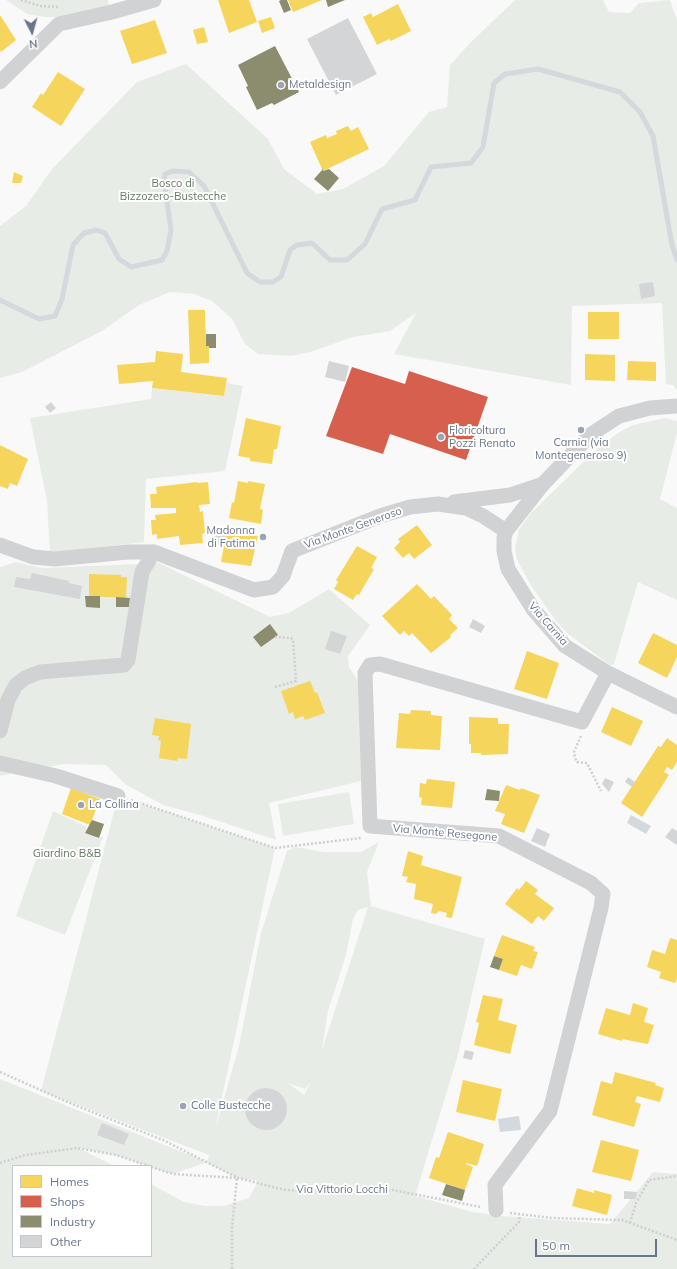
<!DOCTYPE html>
<style>
body{margin:0}
#map{position:relative;width:677px;height:1269px;overflow:hidden;background:#f9f9f9;font-family:Mulish,sans-serif}
canvas{display:block}
.legend{position:absolute;left:12px;top:1165px;width:140px;height:92px;box-sizing:border-box;background:#fff;border:1px solid #c3c8d0;margin:0;padding:5px 7px;list-style:none;font-size:12px;color:#68768a}
.legend li{display:flex;align-items:center;gap:8px;height:20px}
.legend b{width:20px;border:1px solid #c3c8d0}
.north{position:absolute;left:12px;top:12px;width:40px;height:40px;-webkit-text-stroke:3px #fff;paint-order:stroke;rotate:174deg;font-size:11px;font-weight:700;line-height:16px;text-align:center;color:#68768a}
.north::after{content:'';display:block;margin:auto;width:14px;height:18px;background:#68768a;clip-path:polygon(50% 0,100% 100%,50% 72%,0 100%)}
.scale{position:absolute;left:535px;top:1239px;width:122px;height:18px;box-sizing:border-box;border:2px solid #68768a;border-top:0;padding-left:5px;font-size:12px;line-height:14px;white-space:nowrap;color:#68768a;-webkit-text-stroke:3px #fff;paint-order:stroke}
</style>
<div id="map">
<canvas width="677" height="1269"></canvas>
<ul class="legend">
<li><b style="height:11px;background:#f6d55c"></b>Homes</li>
<li><b style="height:11px;background:#d6604d"></b>Shops</li>
<li><b style="height:11px;background:#8c8c6e"></b>Industry</li>
<li><b style="height:11px;background:#d4d5d6"></b>Other</li>
</ul>
<div class="north">N</div>
<div class="scale">50 m</div>
</div>
<script>
const ctx = document.querySelector('canvas').getContext('2d');
ctx.lineJoin = 'round';
function fill(path, color) { ctx.fillStyle = color; ctx.fill(path, 'evenodd'); }
const shape = rows => new Path2D(rows.map(r => 'M' + r).join(''));
function strokePath(path, color, width, dash) { ctx.strokeStyle = color; ctx.lineWidth = width; ctx.lineCap = dash ? 'butt' : 'round'; ctx.setLineDash(dash || []); ctx.stroke(path); }
function write(font, color, halo, rows, align = 'center') {
  ctx.font = font + ' Mulish,sans-serif'; ctx.lineWidth = 4; ctx.setLineDash([]); ctx.textBaseline = 'middle'; ctx.strokeStyle = halo; ctx.fillStyle = color; for (const [text, x, y, turn = 0] of rows) {
    ctx.save(); ctx.translate(x, y); ctx.rotate((+turn || 0) * Math.PI / 180); ctx.textAlign = isNaN(turn) ? turn : align; if (halo) ctx.strokeText(text, 0, 0); ctx.fillText(text, 0, 0); ctx.restore();
  }
}
fill(shape([
 [6,0,108,0,109,5,65,17,45,17,27,14],
 [515,0,603,0,609,12,630,13,639,3,670,0,677,20,677,391,673,385,666,384,662,303,572,306,571,385,394,354,416,313,390,331,353,337,310,352,291,356,258,354,245,344,232,319,212,301,194,294,170,292,139,305,102,331,22,372,0,378,0,226,26,206,52,169,137,82,186,64,268,139,284,169,317,194,343,189,384,166,429,112,447,107,450,65,470,43],
 [226,383,243,386,225,471,146,479,144,542,50,553,47,501,30,418,151,399,152,388,224,396],
 [665,418,677,421,677,433,660,499,677,508,677,600,638,582,614,664,610,665,568,634,556,621,532,587,517,560,515,549,517,538,519,529,532,512,599,447,618,433,633,425],
 [16,562,43,568,159,563,270,617,289,613,329,589,370,625,348,656,349,667,358,681,361,781,269,803,276,840,200,815,163,805,125,784,106,765,63,764,0,776,0,567],
 [349,792,354,824,283,836,278,804],
 [118,796,275,848,215,1130,239,1046,261,933,287,851,295,847,324,852,361,852,379,842,367,872,371,906,485,939,457,1058,415,1196,473,1212,502,1216,610,1224,653,1172,677,1174,677,1269,0,1269,0,1079,207,1162,209,1155,41,1091],
 [368,907,322,1050,328,1011,346,955,353,919,358,910],
 [311,1082,304,1095,288,1083,305,1089],
 [78,1148,116,1155,173,1174,207,1162,237,1178,258,1181,249,1198,224,1206,206,1206,184,1202,151,1184,151,1256,13,1256,13,1166,115,1166],
 [53,811,87,827,85,833,99,838,103,837,65,935,16,916]
]), '#e8ece7');
fill(shape([
 [631,815,651,826,646,834,627,823],
 [519,1116,521,1130,500,1132,498,1119]
]), '#d3d9dd');
fill(shape([
 [218,0,249,0,257,22,229,33],
 [288,0,322,0,293,12],
 [398,4,411,31,391,41,389,39,377,45,363,17,371,13,373,17],
 [0,15,16,40,1,52,0,50],
 [271,17,275,28,262,33,258,21],
 [155,20,167,53,132,64,120,31],
 [204,27,208,42,197,44,193,30],
 [58,72,85,89,61,126,32,107,41,93,43,95],
 [348,126,351,131,358,127,369,149,323,171,310,142,326,135,327,138,337,134,336,131],
 [14,172,23,176,21,183,12,183],
 [188,310,205,310,206,346,209,346,209,363,190,364],
 [588,312,619,312,619,339,588,339],
 [156,351,183,354,181,372,227,378,224,396,152,388,153,381,119,384,117,365,155,362],
 [585,354,615,355,615,381,585,380],
 [628,361,656,362,656,381,627,380],
 [246,418,281,426,277,449,274,449,272,464,250,461,250,458,238,456],
 [0,445,28,459,17,486,10,483,8,489,0,486],
 [238,481,248,483,248,481,265,484,260,509,263,510,261,524,229,518,232,502,234,503],
 [197,482,197,483,208,482,210,504,199,505,200,512,203,511,205,533,202,534,203,543,180,545,179,536,157,539,157,534,152,535,151,520,156,520,155,515,176,513,176,508,151,508,150,494,157,494,156,487],
 [417,525,432,545,414,559,409,553,403,558,394,548,400,542,398,539],
 [227,530,258,536,251,566,221,562],
 [357,546,377,557,371,568,374,569,359,595,357,594,353,600,334,589,338,582,336,580],
 [89,574,121,575,121,577,127,577,126,598,89,596],
 [417,584,431,599,434,596,452,615,449,619,458,628,450,635,451,637,431,653,412,633,409,636,404,631,400,635,382,616],
 [653,633,677,645,677,657,667,678,638,663],
 [527,651,559,663,547,699,514,689],
 [310,681,315,693,317,692,325,713,305,720,303,716,295,719,293,712,289,714,281,691],
 [612,707,643,721,631,746,601,732],
 [411,710,431,711,431,715,442,716,440,750,396,748,399,713,410,714],
 [469,717,498,718,498,724,509,724,508,754,481,755,481,753,471,753,471,744,469,744],
 [155,718,191,724,187,759,178,758,177,761,159,758,161,741,158,740,159,736,152,735],
 [667,738,677,745,677,762,672,770,667,767,664,772,669,775,642,817,621,803,658,746,661,747],
 [427,779,455,782,452,808,421,805,422,798,419,797,420,783,426,784],
 [506,785,520,790,521,788,540,795,524,833,501,824,505,814,495,811],
 [71,788,100,799,90,825,62,814],
 [408,851,423,856,421,865,462,877,452,918,446,917,447,913,439,911,436,914,431,913,433,904,414,899,416,884,406,882,408,877,402,876],
 [526,881,538,890,535,894,554,908,544,921,538,916,532,924,505,904,517,888,519,890],
 [502,935,535,947,533,951,538,952,532,969,521,965,517,976,499,970,503,959,494,956],
 [670,938,677,940,677,979,675,983,659,978,661,972,647,967,652,950,665,954],
 [483,995,503,999,498,1020,517,1025,510,1054,474,1045,479,1023,476,1022],
 [633,1003,648,1008,644,1022,654,1025,648,1044,622,1039,622,1041,598,1034,606,1008,630,1015],
 [615,1072,656,1083,655,1085,664,1088,660,1102,637,1096,635,1102,641,1104,634,1127,592,1115,601,1081,612,1084],
 [463,1080,502,1089,495,1121,456,1112],
 [448,1132,484,1144,477,1166,466,1163,466,1164,473,1167,465,1190,429,1178,436,1157,439,1158],
 [601,1140,639,1150,631,1181,592,1172],
 [577,1188,594,1193,594,1190,612,1195,607,1215,572,1206]
]), '#f6d55c');
fill(shape([
 [352,367,405,384,409,371,488,397,466,460,390,434,383,454,326,436]
]), '#d6604d');
fill(shape([
 [281,0,287,0,291,10,284,13,279,1],
 [326,0,345,0,328,7],
 [275,46,299,92,274,105,272,103,257,110,246,87,248,86,238,65],
 [323,169,323,171,329,169,339,178,328,191,314,179],
 [206,334,216,334,216,348,209,348,209,346,206,346],
 [85,596,100,596,100,608,86,607],
 [116,597,130,598,129,607,116,607],
 [270,624,278,635,261,647,253,637],
 [487,789,500,791,499,801,485,800],
 [92,820,104,824,99,838,85,833],
 [494,956,503,959,499,970,490,967],
 [446,1184,465,1190,462,1201,442,1195]
]), '#8c8c6e');
strokePath(shape([
 [0,300,39,319,55,316,62,299,73,245,84,233,96,230,105,233,119,259,131,267,162,260,167,251,171,230,164,180,165,174,172,171,189,172,204,186,247,273,260,282,273,282,281,277,290,250,297,245,312,243,330,260,347,260,365,244,382,209,415,200,431,167,471,163,483,147,494,83,505,74,538,69,620,92,640,112,653,136,672,245,677,260]
]), '#d3d9dd', 5);
fill(shape([
 [348,18,377,74,336,95,307,39],
 [653,282,655,296,641,299,639,284],
 [329,361,349,366,345,382,325,377],
 [51,402,56,408,50,413,45,407],
 [216,532,226,534,224,546,213,544],
 [32,573,69,581,69,583,82,586,80,599,14,587,16,577,30,579],
 [473,619,485,626,481,633,469,627],
 [331,631,347,636,340,654,325,649],
 [628,777,635,782,632,787,625,782],
 [605,778,614,782,609,792,602,784],
 [537,828,550,834,545,847,531,841],
 [672,828,677,831,677,845,665,837],
 [465,1050,474,1052,472,1060,463,1058],
 '245 1109a21 21 0 1 1 42 0a21 21 0 1 1-42 0Z',
 [102,1123,129,1134,124,1145,97,1135],
 [624,1191,637,1192,636,1199,624,1199]
]), '#d4d5d6');
strokePath(shape([
 [21,0,40,6,60,7],
 [275,687,296,681,293,640,291,638,275,637],
 [581,736,574,752,575,758,577,762,587,763,601,791],
 [131,800,275,848,361,838],
 [0,1072,72,1104,163,1140,238,1178,285,1190,339,1192,392,1190,481,1207],
 [0,1163,25,1155,77,1148,116,1155,149,1166],
 [151,1167,173,1174,237,1178,232,1228,232,1269],
 [510,1213,552,1218,622,1220,677,1240],
 [630,1223,636,1203,649,1180,677,1176],
 [474,1269,519,1222,520,1215]
]), '#cecfd0', 2.5, [2, 2]);
strokePath(shape([
 [0,82,59,24,112,12,154,0],
 [677,406,650,408,619,416,590,435,543,484,506,531,504,538,504,551,508,569,533,609,565,646,608,673,677,707],
 [454,502,510,495,543,484],
 [0,545,33,557,55,559,128,552,154,552,254,590,273,587,283,576,292,551,380,516,410,507,438,504,466,508,483,516,506,531],
 [0,731,8,700,16,685,25,678,40,672,124,665,128,660,142,572,154,552],
 [0,763,56,776,118,796],
 [496,1210,495,1185,550,1111,601,908,603,894,591,883,499,836,370,826,365,673,370,665,380,664,582,722,608,673]
]), '#d1d2d4', 15);
for (const [x, y, r, color] of [
 [281,85,4,"#9ba4b1"],
 [581,430,4,"#9ba4b1"],
 [441,437,4,"#9ba4b1"],
 [263,537,4,"#9ba4b1"],
 [81,805,4,"#9ba4b1"],
 [183,1106,4,"#9ba4b1"]
]) { const dot = new Path2D(); dot.arc(x, y, r, 0, 2 * Math.PI); ctx.fillStyle = color; ctx.fill(dot); strokePath(dot, '#fff', 1.5); }
write('11px', '#68768a', '#fff', [
 ["Metaldesign",289,85],
 ["Floricoltura",449,431],
 ["Pozzi Renato",449,444],
 ["Carnia (via",581,443,"center"],
 ["Montegeneroso 9)",581,456,"center"],
 ["Madonna",255,531,"right"],
 ["di Fatima",255,544,"right"],
 ["La Collina",89,805],
 ["Colle Bustecche",191,1106]
], 'left');
write('11px', '#657a63', '#fff', [
 ["Bosco di",173,184],
 ["Bizzozero-Bustecche",173,197],
 ["Giardino B&B",67,854]
]);
write('11px', '#68768a', '#fff', [
 ["Via Monte Generoso",353,528,-20],
 ["Via Carnia",548,624,49],
 ["Via Monte Resegone",445,833,5],
 ["Via Vittorio Locchi",342,1190]
]);
</script>
